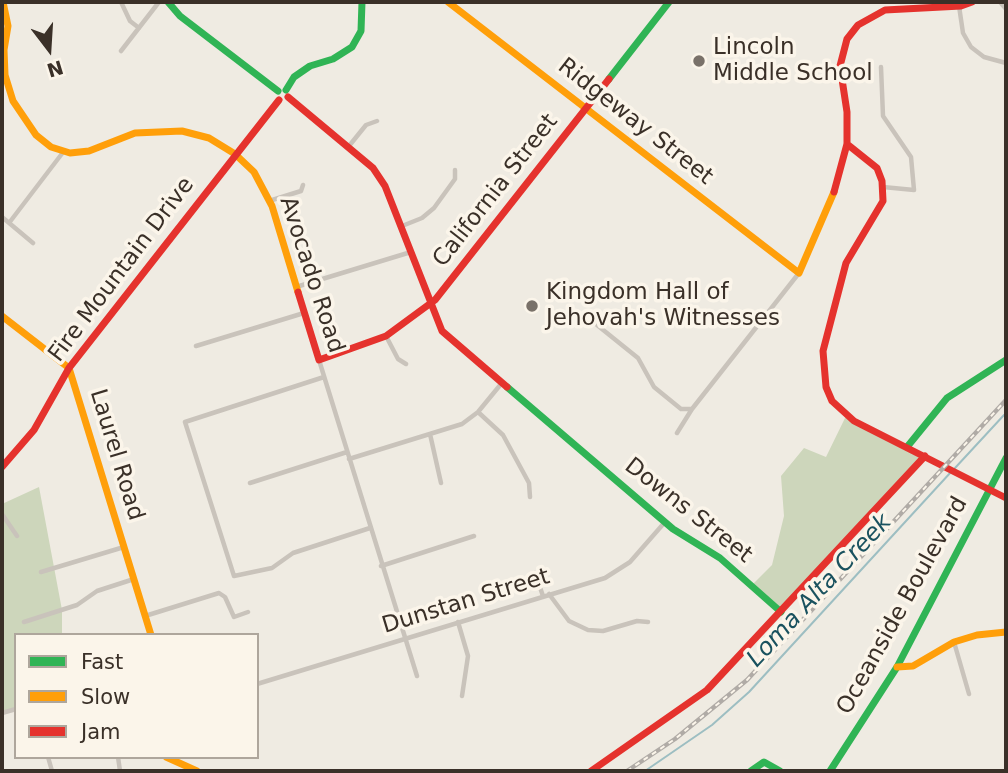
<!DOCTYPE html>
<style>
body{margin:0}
#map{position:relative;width:1008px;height:773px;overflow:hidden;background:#efebe2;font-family:"DejaVu Sans",sans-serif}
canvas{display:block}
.frame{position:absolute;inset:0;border:4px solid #3a3028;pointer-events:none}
.legend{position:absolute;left:14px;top:633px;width:245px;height:126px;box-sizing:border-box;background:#fbf5ea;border:2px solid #aea69c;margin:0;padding:9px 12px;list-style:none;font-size:21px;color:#3a3028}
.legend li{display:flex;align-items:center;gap:14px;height:35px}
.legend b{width:35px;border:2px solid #aea69c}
.north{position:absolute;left:14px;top:14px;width:70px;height:70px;-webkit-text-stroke:5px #fbf5ea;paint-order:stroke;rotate:163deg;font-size:19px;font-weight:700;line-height:28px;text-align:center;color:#3a3028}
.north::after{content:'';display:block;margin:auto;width:24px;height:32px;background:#3a3028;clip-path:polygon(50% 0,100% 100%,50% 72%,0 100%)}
</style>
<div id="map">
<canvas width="1008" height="773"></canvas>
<div class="frame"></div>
<ul class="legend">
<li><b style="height:9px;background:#30b455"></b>Fast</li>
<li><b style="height:9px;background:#ff9f0a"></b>Slow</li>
<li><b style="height:9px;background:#e5322d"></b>Jam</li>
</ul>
<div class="north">N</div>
</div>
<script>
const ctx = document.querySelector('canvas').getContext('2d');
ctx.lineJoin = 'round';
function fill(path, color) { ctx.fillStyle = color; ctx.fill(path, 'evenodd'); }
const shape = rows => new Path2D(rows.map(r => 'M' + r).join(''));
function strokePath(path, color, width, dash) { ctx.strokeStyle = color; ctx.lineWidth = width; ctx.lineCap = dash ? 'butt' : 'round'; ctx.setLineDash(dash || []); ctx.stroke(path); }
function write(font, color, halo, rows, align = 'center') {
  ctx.font = font + ' "DejaVu Sans",sans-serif'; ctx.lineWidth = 7; ctx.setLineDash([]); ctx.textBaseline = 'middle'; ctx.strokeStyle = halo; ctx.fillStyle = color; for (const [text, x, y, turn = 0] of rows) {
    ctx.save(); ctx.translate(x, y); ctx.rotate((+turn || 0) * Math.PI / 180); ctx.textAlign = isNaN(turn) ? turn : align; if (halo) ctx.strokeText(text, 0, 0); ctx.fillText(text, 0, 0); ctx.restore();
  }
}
fill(shape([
 [846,416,925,456,781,613,751,586,772,565,784,516,781,476,804,448,826,457],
 [39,487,62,610,62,635,16,635,16,709,2,713,2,504]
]), '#cdd6bb');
strokePath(shape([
 [955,468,1004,415],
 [645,771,712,725,749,692,951,472]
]), '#9dbec2', 2);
strokePath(shape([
 [121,2,130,21,139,28],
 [1000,2,1006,9],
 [959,6,963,33,971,47,984,57,1006,63],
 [121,51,159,2],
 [881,67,883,116,911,157,914,190,883,187],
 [349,146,366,125,377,121],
 [269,201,301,191,303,185],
 [2,217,33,243],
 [9,223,64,151],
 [402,226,422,218,434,208,455,179,455,170],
 [296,287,411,252],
 [597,325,638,358,654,387,681,409,691,409],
 [386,336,398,359,406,364],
 [196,346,304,313],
 [319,360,417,676],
 [324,377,185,422,234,576,272,568,293,553,370,528],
 [478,412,503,435,529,483,530,497],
 [677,433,692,409,799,273],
 [430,434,441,483],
 [349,459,462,424,478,412,501,384],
 [250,483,347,452],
 [2,514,17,536],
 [381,566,474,536],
 [41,572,124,547],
 [535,573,543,596],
 [549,594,569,621,588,630,603,631,637,621,648,622],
 [145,616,219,593,225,597,234,617,248,612],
 [24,622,77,605,97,591,134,579],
 [458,622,468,656,462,696],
 [954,642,969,694],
 [257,684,605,578,630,562,665,522],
 [2,713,16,709],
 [48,757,52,771],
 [118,757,120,771]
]), '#c9c3bb', 4.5);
strokePath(shape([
 [168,2,180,16,278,91],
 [609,79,669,2],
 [286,90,294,77,310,66,333,59,352,47,361,31,362,2],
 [507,387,673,529,720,558,781,612],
 [907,447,947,398,1006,360],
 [751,771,764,762,780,771],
 [830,771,897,667,1006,458]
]), '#30b455', 7);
strokePath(shape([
 [3,2,8,26,4,50,5,75,13,101,36,135,51,147,70,153,89,151,135,133,182,131,209,138,235,154,254,172,272,206,298,292],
 [448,2,799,273,834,192],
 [2,316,69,368,151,635],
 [897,667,913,666,954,642,977,635,1006,632],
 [166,757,197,771]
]), '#ff9f0a', 7);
strokePath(shape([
 [288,97,373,168,385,186,442,331,507,387],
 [847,144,877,168,882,181,883,201,846,263,823,351,826,387,832,401,854,421,1006,498],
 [834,192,847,144,847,112,840,66,847,39,858,25,885,10,961,6,972,2],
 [298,292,319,360,386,336,435,300,609,79],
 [2,467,34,430,69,368,279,100],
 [591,771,707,690,925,456]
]), '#e5322d', 7);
const rail = shape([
 [627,771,675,739,747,680,1006,400]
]);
strokePath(rail, '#b0aba6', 4.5);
strokePath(rail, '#fbf5ea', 2, [5]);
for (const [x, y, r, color] of [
 [699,61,7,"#797169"],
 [532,306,7,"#797169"]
]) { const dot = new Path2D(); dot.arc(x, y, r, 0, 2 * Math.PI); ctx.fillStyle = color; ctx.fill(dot); strokePath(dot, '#fbf5ea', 2.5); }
write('23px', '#3a3028', '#fbf5ea', [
 ["Lincoln",713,48],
 ["Middle School",713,74],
 ["Kingdom Hall of",546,293],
 ["Jehovah's Witnesses",546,319]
], 'left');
write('23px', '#3a3028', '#fbf5ea', [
 ["Ridgeway Street",635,122,38],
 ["California Street",496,191,-52],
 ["Fire Mountain Drive",122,270,-53],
 ["Avocado Road",311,275,72],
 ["Laurel Road",116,455,73],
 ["Downs Street",688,511,38],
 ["Dunstan Street",466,602,-17],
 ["Oceanside Boulevard",903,606,-61]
]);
write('italic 24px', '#1a525f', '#fbf5ea', [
 ["Loma Alta Creek",820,591,-47]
]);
</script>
